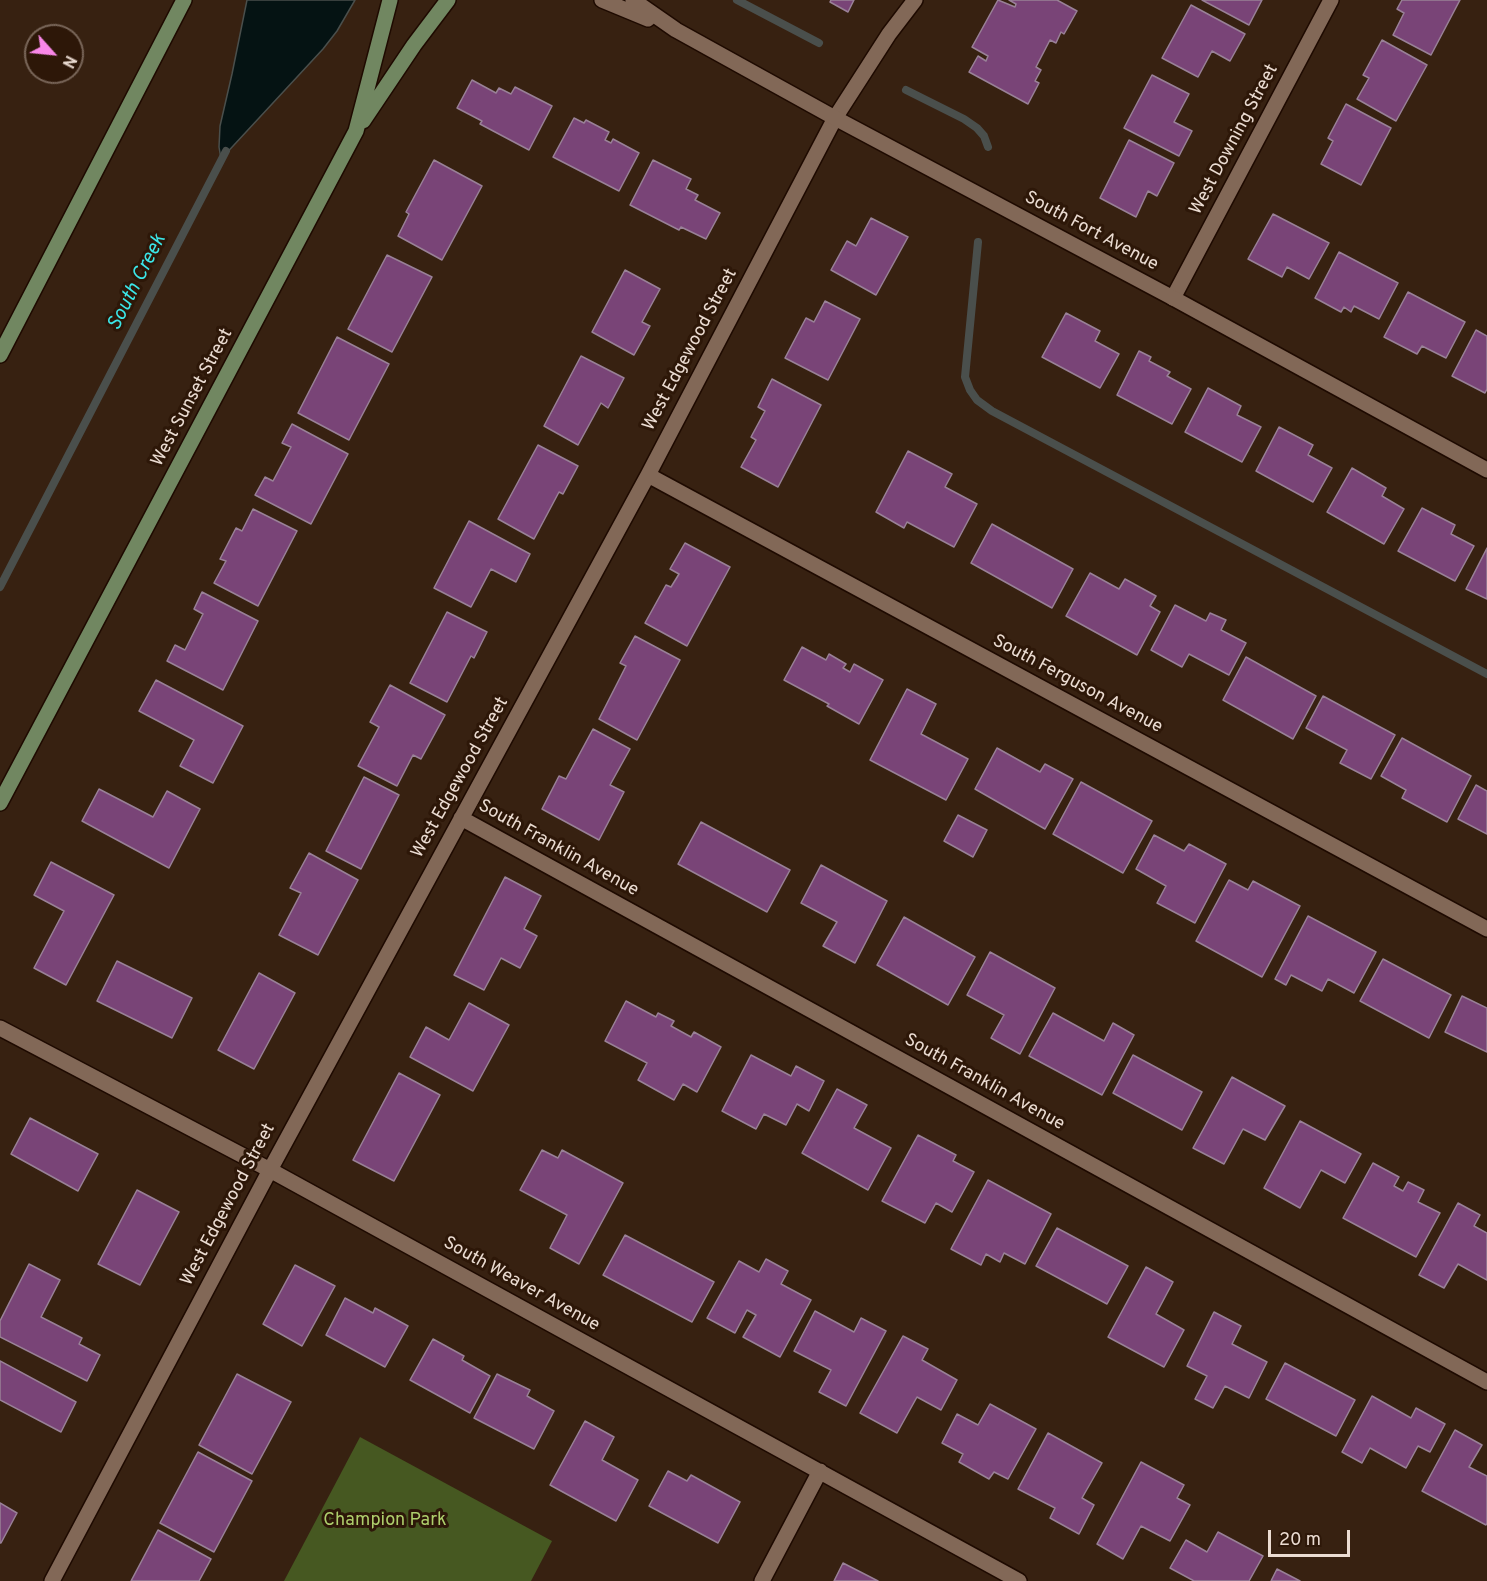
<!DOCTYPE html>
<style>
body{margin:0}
#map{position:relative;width:1487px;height:1581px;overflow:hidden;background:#372111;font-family:Overpass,sans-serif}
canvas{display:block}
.north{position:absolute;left:24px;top:24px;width:60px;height:60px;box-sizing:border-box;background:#2d1708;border:2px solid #796659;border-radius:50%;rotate:117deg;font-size:16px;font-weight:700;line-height:24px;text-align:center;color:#ebdcd2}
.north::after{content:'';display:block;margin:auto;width:21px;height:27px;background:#f987e8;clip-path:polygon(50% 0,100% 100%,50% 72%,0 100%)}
.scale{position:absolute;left:1268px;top:1530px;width:82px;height:27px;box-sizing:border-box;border:3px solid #ebdcd2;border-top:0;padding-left:8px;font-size:18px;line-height:21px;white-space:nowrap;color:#ebdcd2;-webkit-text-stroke:4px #2d1708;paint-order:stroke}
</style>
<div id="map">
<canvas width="1487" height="1581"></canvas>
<div class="north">N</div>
<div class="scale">20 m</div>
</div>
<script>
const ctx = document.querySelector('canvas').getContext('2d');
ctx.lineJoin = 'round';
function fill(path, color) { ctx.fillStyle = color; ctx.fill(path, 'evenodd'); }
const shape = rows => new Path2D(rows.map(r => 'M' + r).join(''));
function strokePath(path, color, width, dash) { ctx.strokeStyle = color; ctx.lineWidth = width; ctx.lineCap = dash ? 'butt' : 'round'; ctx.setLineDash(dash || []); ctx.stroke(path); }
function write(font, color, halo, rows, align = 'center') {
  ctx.font = font + ' Overpass,sans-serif'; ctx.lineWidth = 6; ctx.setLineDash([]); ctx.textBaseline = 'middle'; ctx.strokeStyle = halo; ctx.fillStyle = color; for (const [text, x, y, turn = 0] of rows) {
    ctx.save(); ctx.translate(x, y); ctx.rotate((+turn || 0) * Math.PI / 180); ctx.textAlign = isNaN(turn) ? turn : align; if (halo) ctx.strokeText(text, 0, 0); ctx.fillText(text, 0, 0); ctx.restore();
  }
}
fill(shape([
 [360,1437,552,1541,531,1581,284,1581]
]), '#465821');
const water = shape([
 [247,0,355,0,337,31,323,49,221,159,219,147,220,126,232,74,247,0]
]);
fill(water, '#051313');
strokePath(water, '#4a4f4c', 1.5);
strokePath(shape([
 [737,0,819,43],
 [906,90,964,119,977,128,984,136,988,147],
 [978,242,965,377,970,390,977,400,992,411,1487,674],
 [0,587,226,151]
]), '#4a4f4c', 8);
const building = shape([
 [831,0,854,0,848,12,830,2,831,0],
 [998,0,1015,7,1016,4,1009,0,1057,0,1077,11,1064,34,1061,32,1056,43,1050,40,1036,67,1041,70,1035,81,1039,83,1028,104,969,72,978,56,986,61,988,56,972,47,998,0],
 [1202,0,1262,0,1249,25,1202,0],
 [1402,0,1460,0,1431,55,1393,35,1404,13,1397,9,1402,0],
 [1191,5,1245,34,1230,61,1212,51,1198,77,1162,58,1191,5],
 [1382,40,1427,65,1396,121,1357,99,1369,78,1363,75,1382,40],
 [1152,75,1189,94,1174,122,1192,131,1179,156,1124,128,1152,75],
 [472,80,496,93,499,88,511,94,515,87,552,106,529,150,480,124,482,121,457,108,472,80],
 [1346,104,1391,128,1361,185,1321,164,1333,141,1328,138,1346,104],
 [574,118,584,123,586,120,609,132,605,140,611,143,613,139,639,153,619,191,553,157,574,118],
 [1129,140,1174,163,1157,196,1148,191,1136,217,1100,198,1129,140],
 [434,160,482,186,442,260,398,236,409,214,406,212,434,160],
 [653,160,691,179,686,189,698,195,695,200,720,213,706,239,681,227,679,230,630,205,653,160],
 [1273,214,1329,243,1309,279,1287,267,1282,277,1248,259,1273,214],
 [871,218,908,237,876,295,831,270,847,241,856,246,871,218],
 [1339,252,1398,283,1379,319,1354,306,1351,312,1344,307,1341,312,1315,298,1339,252],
 [387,255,432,277,392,352,348,329,387,255],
 [625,270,660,289,642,322,650,326,634,355,592,332,625,270],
 [1408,292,1465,322,1446,358,1422,346,1417,354,1384,337,1408,292],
 [825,301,860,319,828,380,785,358,806,318,814,322,825,301],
 [1066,313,1100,331,1095,341,1119,354,1100,388,1042,357,1066,313],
 [1476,330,1487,336,1487,389,1485,393,1452,376,1476,330],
 [337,337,389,364,349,440,298,413,337,337],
 [1139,351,1151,357,1149,361,1170,372,1167,376,1191,389,1172,424,1117,395,1139,351],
 [581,356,624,378,608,408,601,403,578,445,544,426,581,356],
 [772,379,821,405,778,487,741,467,756,440,751,437,765,411,758,407,772,379],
 [1208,388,1241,406,1237,415,1261,427,1242,462,1185,432,1208,388],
 [292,424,348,454,311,524,255,495,265,477,273,481,291,447,282,443,292,424],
 [1279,427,1313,445,1308,455,1332,468,1313,502,1256,471,1279,427],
 [538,445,578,466,563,494,559,492,534,539,498,519,538,445],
 [908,451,952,474,945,487,977,504,954,547,907,522,904,528,876,512,908,451],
 [1352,468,1386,488,1382,496,1404,509,1384,544,1327,512,1352,468],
 [1422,508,1455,525,1451,534,1474,546,1455,581,1398,551,1422,508],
 [253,509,297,531,258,606,214,583,226,561,220,559,236,528,242,531,253,509],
 [469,521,530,554,516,582,491,569,471,607,434,588,469,521],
 [992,524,1073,569,1052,608,971,563,992,524],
 [685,543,730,567,687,646,645,623,666,585,671,587,679,574,670,569,685,543],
 [1487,548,1487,599,1466,589,1487,548],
 [1090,573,1119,589,1125,579,1156,596,1150,606,1160,612,1137,655,1066,616,1090,573],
 [202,592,258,621,223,690,167,661,175,645,185,650,203,614,194,609,202,592],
 [1175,605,1206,621,1210,613,1226,620,1221,630,1246,643,1229,675,1189,654,1182,667,1151,650,1175,605],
 [447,612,487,632,474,658,471,656,447,702,410,683,447,612],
 [635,636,680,660,637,740,599,719,626,666,620,663,635,636],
 [802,647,826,660,829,654,846,664,843,668,850,672,854,664,883,680,859,724,827,706,829,704,784,680,802,647],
 [1246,657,1316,696,1293,739,1223,700,1246,657],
 [156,680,243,726,213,783,180,766,194,740,139,711,156,680],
 [390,685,445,715,421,759,413,755,397,786,358,766,379,727,370,722,390,685],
 [907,689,936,704,921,734,968,759,946,800,870,760,907,689],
 [1323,696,1395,735,1371,779,1340,763,1347,750,1306,728,1323,696],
 [593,729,630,749,610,785,624,792,599,840,542,809,559,776,566,779,593,729],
 [1402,738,1471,776,1447,822,1402,798,1406,790,1381,776,1402,738],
 [997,748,1040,772,1045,764,1073,779,1045,829,975,789,997,748],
 [364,777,399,795,361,869,326,851,364,777],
 [1081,782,1152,821,1123,873,1053,834,1081,782],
 [1476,785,1487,791,1487,834,1458,819,1476,785],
 [99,789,153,817,167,791,200,809,169,868,82,821,99,789],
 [958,815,987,830,973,857,944,841,958,815],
 [701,822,790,870,767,912,678,864,701,822],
 [1154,835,1184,851,1189,844,1226,864,1195,923,1157,903,1166,886,1136,869,1154,835],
 [309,853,358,880,318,955,279,935,301,893,290,888,309,853],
 [51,862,114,895,66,985,34,968,64,911,34,895,51,862],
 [821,865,887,901,855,963,823,946,837,922,801,903,821,865],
 [505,877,541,896,524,929,537,936,520,968,501,958,484,990,454,975,505,877],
 [1229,880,1248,890,1253,881,1300,906,1262,977,1196,941,1229,880],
 [1308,916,1376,952,1354,993,1328,979,1322,991,1291,975,1286,985,1275,979,1308,916],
 [904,917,975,957,948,1005,877,965,904,917],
 [990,952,1055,988,1020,1054,991,1038,1004,1015,967,995,990,952],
 [1383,959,1451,995,1429,1038,1360,1001,1383,959],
 [117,961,192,998,172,1038,97,1001,117,961],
 [259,973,295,993,254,1069,218,1050,259,973],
 [1462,996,1487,1008,1487,1052,1445,1032,1462,996],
 [626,1001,656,1017,658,1013,674,1021,671,1026,691,1037,694,1032,721,1047,697,1092,683,1084,674,1100,638,1080,647,1063,605,1041,626,1001],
 [469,1003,509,1025,473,1091,410,1057,426,1027,449,1040,469,1003],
 [1053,1013,1104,1041,1113,1023,1134,1035,1102,1095,1029,1056,1053,1013],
 [751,1055,791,1076,796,1066,824,1081,809,1111,797,1104,786,1125,764,1114,756,1129,722,1111,751,1055],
 [1133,1055,1202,1092,1182,1130,1113,1093,1133,1055],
 [399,1073,440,1095,394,1181,353,1160,399,1073],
 [1232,1077,1285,1106,1265,1140,1243,1129,1224,1164,1193,1148,1232,1077],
 [837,1089,867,1105,854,1128,891,1148,868,1190,802,1153,837,1089],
 [30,1118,98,1154,78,1191,11,1154,30,1118],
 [1300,1121,1361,1154,1345,1183,1321,1170,1300,1208,1264,1188,1300,1121],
 [918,1135,956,1155,953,1161,974,1172,952,1212,936,1203,925,1223,882,1201,918,1135],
 [542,1150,558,1158,562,1150,623,1183,579,1264,550,1248,567,1215,520,1190,542,1150],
 [1373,1163,1399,1177,1394,1186,1403,1191,1408,1182,1424,1190,1418,1202,1440,1213,1416,1257,1343,1218,1373,1163],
 [988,1180,1051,1214,1025,1264,1004,1253,1000,1262,986,1254,981,1265,951,1249,988,1180],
 [137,1190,179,1212,140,1285,98,1264,137,1190],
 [1458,1203,1480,1215,1474,1226,1487,1233,1487,1280,1458,1264,1444,1288,1419,1275,1458,1203],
 [1057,1228,1128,1266,1107,1304,1036,1266,1057,1228],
 [625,1235,714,1282,692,1322,603,1275,625,1235],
 [766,1259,788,1271,781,1284,811,1300,780,1357,743,1337,756,1315,747,1310,735,1333,707,1318,739,1261,759,1272,766,1259],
 [29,1264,60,1280,41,1317,82,1338,79,1344,100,1355,87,1381,0,1337,0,1321,29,1264],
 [295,1265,335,1286,302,1346,263,1324,295,1265],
 [1146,1267,1173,1282,1156,1314,1184,1330,1164,1367,1108,1337,1146,1267],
 [345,1298,373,1313,375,1308,408,1326,385,1367,326,1335,345,1298],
 [815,1311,854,1332,861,1318,886,1331,846,1406,819,1392,831,1370,794,1351,815,1311],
 [1214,1312,1241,1326,1232,1344,1267,1362,1249,1398,1225,1386,1213,1408,1195,1399,1207,1376,1187,1366,1214,1312],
 [903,1336,928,1349,922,1360,957,1380,941,1410,917,1397,897,1433,860,1413,903,1336],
 [433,1339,464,1356,462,1360,490,1376,470,1413,410,1380,433,1339],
 [0,1361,76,1402,61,1432,0,1400,0,1361],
 [1285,1363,1355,1400,1336,1436,1266,1399,1285,1363],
 [237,1374,291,1402,252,1474,199,1445,237,1374],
 [497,1374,530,1390,527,1396,554,1411,534,1449,474,1418,497,1374],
 [1372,1396,1411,1418,1416,1408,1445,1424,1430,1452,1418,1446,1406,1468,1370,1448,1362,1463,1342,1452,1372,1396],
 [990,1404,1036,1429,1008,1479,994,1472,989,1479,959,1462,963,1454,942,1443,957,1414,978,1425,990,1404],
 [585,1421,614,1437,602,1460,638,1480,616,1521,550,1485,585,1421],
 [1455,1430,1482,1445,1469,1467,1487,1476,1487,1523,1486,1525,1422,1491,1455,1430],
 [1048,1433,1102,1463,1082,1498,1094,1505,1079,1534,1050,1518,1055,1508,1018,1489,1048,1433],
 [198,1452,252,1481,214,1552,160,1523,198,1452],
 [1141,1462,1184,1485,1177,1498,1190,1505,1170,1541,1141,1526,1123,1559,1097,1544,1141,1462],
 [668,1471,687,1481,691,1475,740,1502,718,1543,649,1506,668,1471],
 [0,1503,17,1513,1,1543,0,1543,0,1503],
 [158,1530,211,1559,199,1581,131,1581,158,1530],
 [1218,1532,1263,1556,1249,1581,1194,1581,1170,1568,1186,1540,1207,1552,1218,1532],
 [843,1563,878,1581,834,1581,843,1563],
 [1277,1569,1300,1581,1271,1581,1277,1569]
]);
fill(building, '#794477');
strokePath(building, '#998197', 1.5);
const minor = shape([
 [1173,298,1331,0],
 [648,475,1487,929],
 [461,818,1487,1382],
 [0,1028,270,1170,1019,1581],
 [52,1581,270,1170,648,475,835,118,889,34,915,0],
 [762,1581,820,1471]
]);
const tertiary = shape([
 [602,0,648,19],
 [633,0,676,30,835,118,1173,298,1487,470]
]);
const secondary = shape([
 [363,121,414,45,448,0],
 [0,355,184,0],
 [0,803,356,131,390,0]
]);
strokePath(minor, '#1e0a00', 18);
strokePath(tertiary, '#1e0a00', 18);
strokePath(secondary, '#1e0a00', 18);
strokePath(minor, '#826857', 15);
strokePath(tertiary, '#826857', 15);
strokePath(secondary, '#718761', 15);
write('18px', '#ebdcd2', '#2d1708', [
 ["West Downing Street",1235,140,-62],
 ["South Fort Avenue",1091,232,28],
 ["West Edgewood Street",691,350,-62],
 ["West Sunset Street",193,398,-62],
 ["South Ferguson Avenue",1077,685,28],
 ["West Edgewood Street",461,778,-61],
 ["South Franklin Avenue",558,849,29],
 ["South Franklin Avenue",984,1083,29],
 ["West Edgewood Street",229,1205,-62],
 ["South Weaver Avenue",521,1285,29]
]);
write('18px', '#aecf6c', '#2d1708', [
 ["Champion Park",385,1521]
]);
write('italic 20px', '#3be6e8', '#2d1708', [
 ["South Creek",138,283,-63]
]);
</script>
